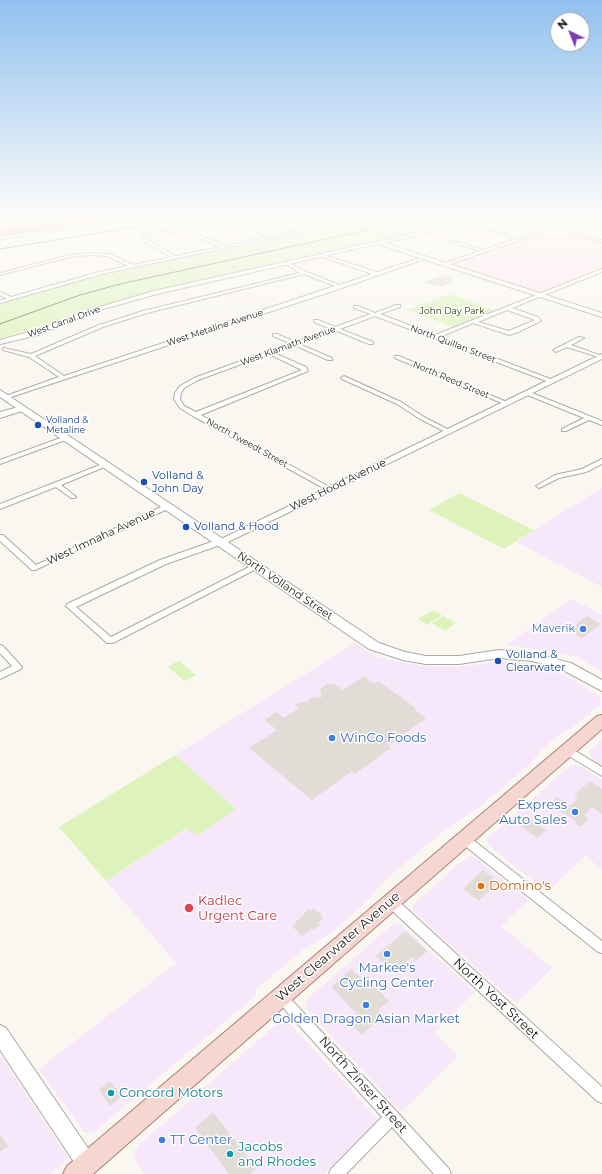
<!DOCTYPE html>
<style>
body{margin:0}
#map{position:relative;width:602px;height:1174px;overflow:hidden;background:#faf7f0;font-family:Montserrat,sans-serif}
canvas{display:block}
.north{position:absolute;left:550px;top:12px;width:40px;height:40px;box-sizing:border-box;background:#fff;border:1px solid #a5a4a3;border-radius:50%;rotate:317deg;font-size:11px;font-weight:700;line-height:16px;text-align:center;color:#1d1c1a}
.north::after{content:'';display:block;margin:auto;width:14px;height:18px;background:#7c3db2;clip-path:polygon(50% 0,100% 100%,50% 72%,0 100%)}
</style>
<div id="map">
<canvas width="602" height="1174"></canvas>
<div class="north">N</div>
</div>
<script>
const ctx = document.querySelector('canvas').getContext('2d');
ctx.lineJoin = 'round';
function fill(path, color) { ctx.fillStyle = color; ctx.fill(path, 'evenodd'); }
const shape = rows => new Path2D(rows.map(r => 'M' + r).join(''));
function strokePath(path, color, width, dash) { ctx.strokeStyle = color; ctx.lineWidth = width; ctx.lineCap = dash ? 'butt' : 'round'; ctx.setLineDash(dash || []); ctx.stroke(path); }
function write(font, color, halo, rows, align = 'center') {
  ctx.font = font + ' Montserrat,sans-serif'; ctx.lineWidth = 3; ctx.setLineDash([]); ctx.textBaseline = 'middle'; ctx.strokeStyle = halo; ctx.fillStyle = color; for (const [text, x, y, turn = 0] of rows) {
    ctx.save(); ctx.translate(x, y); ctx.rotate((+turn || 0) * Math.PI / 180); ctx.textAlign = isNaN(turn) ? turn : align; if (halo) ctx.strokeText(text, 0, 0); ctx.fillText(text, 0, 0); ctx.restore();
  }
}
fill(shape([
 [602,488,602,587,516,542,534,530],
 [572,599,602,615,602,672,576,656,506,645],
 [355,643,376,657,419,666,455,667,508,661,535,664,557,670,599,696,601,704,572,728,559,735,543,748,529,765,482,805,446,829,385,880,360,908,328,935,304,949,255,990,256,993,254,997,93,1133,84,1132,39,1069,176,963,106,881,188,828,236,809,175,755],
 [602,739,602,765,591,757,589,751],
 [571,765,580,766,602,780,602,869,585,856,548,892,489,846,487,842,487,839],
 [468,856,474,857,529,900,501,926,552,968,516,1003,413,911,413,905],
 [399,923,475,992,434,1033,457,1056,401,1112,306,1008,307,999,392,925],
 [278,1023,289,1023,378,1119,325,1174,145,1174,134,1158,137,1147],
 [0,1055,68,1158,50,1174,0,1174]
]), '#f6e7fb');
fill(shape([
 [552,228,602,241,602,270,540,295,445,264]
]), '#ffe6ef');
fill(shape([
 [0,220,50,220,0,226],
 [358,220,472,220,153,291,113,302,0,339,0,304,106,273],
 [450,294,497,311,454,327,406,310],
 [459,493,534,530,504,549,429,510],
 [433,610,442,615,427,625,418,619],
 [443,616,456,623,445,631,432,623],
 [178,661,179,661,196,675,185,681,168,667],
 [175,755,236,809,197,836,187,828,106,881,59,827]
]), '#ddf3bb');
fill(shape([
 [145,220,151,220,0,240,0,238,145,220]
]), '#b1d5fa');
fill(shape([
 [444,275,454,278,446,280,453,282,440,287,423,282],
 [587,616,601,624,582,638,570,631,575,627,573,626],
 [364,676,374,684,378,681,416,708,414,709,426,718,388,746,391,748,355,774,352,771,312,800,249,748,277,730,265,720,276,712,284,718,299,708,295,705,299,703,309,701,309,698,322,697,320,689,327,684,334,684,343,690],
 [590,781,602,789,602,814,592,807,584,815,589,818,581,827,575,823,576,821,550,804,557,797,570,806,578,798,574,795],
 [526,816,546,830,537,838,518,824],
 [483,870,498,882,479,901,463,889],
 [313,908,322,915,321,916,323,918,318,923,320,925,314,930,312,928,302,936,292,926,309,909,311,911],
 [405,931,427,951,416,961,412,957,394,973,376,956],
 [351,969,364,981,367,979,389,1001,378,1010,383,1015,362,1035,348,1021,357,1014,331,987],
 [110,1081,122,1096,110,1106,99,1090],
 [213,1112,256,1168,250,1174,229,1174,195,1128],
 [0,1134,8,1146,0,1152]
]), '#e1dcd5');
const minor = shape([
 [251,220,256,220,249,223,249,224,273,236,315,227,299,221,298,220,302,220,319,226,352,220,357,220,102,274,0,303,0,300,7,299,0,295,0,292,11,297,99,272,128,266,108,256,89,255,70,257,0,275,0,273,70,255,89,253,111,254,133,265,171,257,143,241,142,236,150,233,187,229,225,246,268,237,246,226,246,221,251,220],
 [186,231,220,247,176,256,146,239,145,238,151,235,186,231],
 [574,220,578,220,557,228,602,240,602,242,553,229,447,265,443,264,480,251,450,242,450,240,484,250,515,239,490,232,490,230,520,238,548,228,529,223,529,221,552,227,574,220],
 [597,220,602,220,602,221,599,221,597,220],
 [320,254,377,272,423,257,427,258,342,288,8,398,4,398,3,397,59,377,29,357,3,350,3,348,31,354,99,325,143,311,300,273,286,264,286,263,288,262,302,270,339,285,372,274,320,256,320,254],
 [304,274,335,286,64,376,35,356,103,327,147,313,304,274],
 [602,269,602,272,512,308,538,317,541,321,518,332,509,335,473,323,440,337,553,380,553,382,549,382,375,316,340,329,373,342,373,344,369,344,335,330,299,344,332,358,332,360,328,360,294,345,274,353,306,367,308,371,201,415,331,488,332,489,331,490,327,490,193,416,180,408,174,399,175,393,180,386,194,378,290,343,273,336,273,334,277,334,295,342,331,329,314,322,314,320,318,320,335,327,371,314,354,308,354,306,358,306,375,313,396,305,400,305,400,307,380,314,435,335,602,269],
 [507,310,535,320,509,331,478,322,507,310],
 [269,354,302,370,196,412,184,406,180,399,181,393,184,388,198,380,269,354],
 [579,337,584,338,571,345,602,356,602,358,567,347,556,352,553,350,579,337],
 [395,356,399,356,509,403,506,405,504,404,395,358,395,356],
 [344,376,401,402,424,417,451,431,448,433,420,419,397,404,342,379,341,378,344,376],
 [527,391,602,421,602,425,589,420,566,431,562,431,562,429,584,418,525,394,524,393,527,391],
 [66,436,69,438,68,439,0,464,0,460,66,436],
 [602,459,602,464,586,472,559,478,539,488,536,486,555,475,582,469,602,459],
 [105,463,108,465,107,466,61,485,75,496,76,497,75,498,71,498,56,487,0,509,0,504,105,463],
 [165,505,171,505,172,507,35,570,32,570,0,541,0,535,3,535,36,565,165,505],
 [217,540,220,540,224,542,223,544,166,564,76,607,111,637,253,565,256,565,260,567,113,643,107,643,66,606,67,604,160,560,217,540],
 [0,645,3,646,22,667,21,669,0,679,0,672,12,666,0,653,0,645],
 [567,746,602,767,602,776,564,753,562,750,564,747,567,746],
 [464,835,468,836,602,941,602,953,598,952,460,842,459,839,460,836,464,835],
 [391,897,395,898,602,1087,602,1103,597,1101,387,906,385,902,387,898,391,897],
 [281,991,285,993,397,1112,449,1169,451,1174,434,1174,392,1127,346,1174,329,1174,331,1169,382,1117,277,1001,275,997,277,993,281,991]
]);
const tertiary = shape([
 [474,220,482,220,384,243,602,313,602,317,377,244,157,294,100,310,38,335,0,344,0,340,32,331,96,308,154,291,474,220],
 [602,354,602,359,224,544,220,545,215,542,602,354],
 [22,406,26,408,25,410,0,418,0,412,22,406],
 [0,1025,6,1028,94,1157,97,1164,94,1171,87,1174,80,1171,0,1050,0,1025]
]);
const secondary = shape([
 [0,390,379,643,405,652,426,656,459,656,499,650,532,653,571,663,602,680,602,691,561,669,532,661,499,658,459,664,426,664,403,660,369,649,0,397,0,390]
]);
const primary = shape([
 [602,715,602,729,93,1174,63,1174,67,1166,597,716,602,715]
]);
const motorway = shape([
 [88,220,107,220,103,222,0,235,0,231,88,220]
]);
strokePath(minor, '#aba9a2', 2);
strokePath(tertiary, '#aba9a2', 2);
strokePath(secondary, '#aba9a2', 2);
strokePath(primary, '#a6837c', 2);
strokePath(motorway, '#a6837c', 2);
fill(minor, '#fff');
fill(tertiary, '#fff');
fill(secondary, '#fff');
fill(primary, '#f6d6d0');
fill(motorway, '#f0bab1');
strokePath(shape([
 [0,249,178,220],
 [0,324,77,296,120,284,413,220]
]), '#6a6864', 1);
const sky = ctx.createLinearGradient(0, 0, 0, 384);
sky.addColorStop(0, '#92c1ef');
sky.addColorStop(0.57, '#fdfbf8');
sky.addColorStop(1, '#fdfbf800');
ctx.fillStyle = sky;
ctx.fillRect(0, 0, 602, 384);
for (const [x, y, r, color] of [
 [38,425,4,"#1a4fb4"],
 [144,482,4,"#1a4fb4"],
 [186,527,4,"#1a4fb4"],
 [583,629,4,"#3f7fe0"],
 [498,661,4,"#1a4fb4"],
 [332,738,4,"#3f7fe0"],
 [575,812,4,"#3f7fe0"],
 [481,886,4,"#e8710a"],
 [189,908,5,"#e0444e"],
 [387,954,4,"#3f7fe0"],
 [366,1005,4,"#3f7fe0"],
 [111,1093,4,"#0f9aa8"],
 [162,1140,4,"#3f7fe0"],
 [230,1154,4,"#0f9aa8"]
]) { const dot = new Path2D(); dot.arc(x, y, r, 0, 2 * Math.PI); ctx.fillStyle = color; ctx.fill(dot); strokePath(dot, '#fff', 1.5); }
write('9px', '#293a00', '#fff', [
 ["John Day Park",452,311]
]);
write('9px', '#1d1c1a', '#fff', [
 ["West Canal Drive",64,322,-20],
 ["West Metaline Avenue",215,328,-18],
 ["North Quillan Street",453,344,21],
 ["West Klamath Avenue",288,346,-20],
 ["North Reed Street",451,380,23],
 ["North Tweedt Street",247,443,29]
]);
write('9px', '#164399', '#fff', [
 ["Volland &",46,420],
 ["Metaline",46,430]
], 'left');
write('11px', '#164399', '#fff', [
 ["Volland &",152,476],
 ["John Day",152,489],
 ["Volland & Hood",194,527],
 ["Volland &",506,655],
 ["Clearwater",506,668]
], 'left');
write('11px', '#1d1c1a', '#fff', [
 ["West Hood Avenue",338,485,-26],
 ["West Imnaha Avenue",101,537,-25],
 ["North Volland Street",285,586,34]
]);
write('11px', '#366cbe', '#fff', [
 ["Maverik",575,629]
], 'right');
write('13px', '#366cbe', '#fff', [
 ["WinCo Foods",340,738],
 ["Express",567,805,"right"],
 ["Auto Sales",567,820,"right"],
 ["Markee's",387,968,"center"],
 ["Cycling Center",387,983,"center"],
 ["Golden Dragon Asian Market",366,1019,"center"],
 ["TT Center",170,1140]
], 'left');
write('13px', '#c56008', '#fff', [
 ["Domino's",489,886]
], 'left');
write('13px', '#be3a42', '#fff', [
 ["Kadlec",198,901],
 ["Urgent Care",198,916]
], 'left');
write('13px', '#1d1c1a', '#fff', [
 ["West Clearwater Avenue",338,947,-41],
 ["North Yost Street",496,999,43],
 ["North Zinser Street",363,1085,48]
]);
write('13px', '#0d838f', '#fff', [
 ["Concord Motors",119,1093],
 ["Jacobs",238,1147],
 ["and Rhodes",238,1162]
], 'left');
</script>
